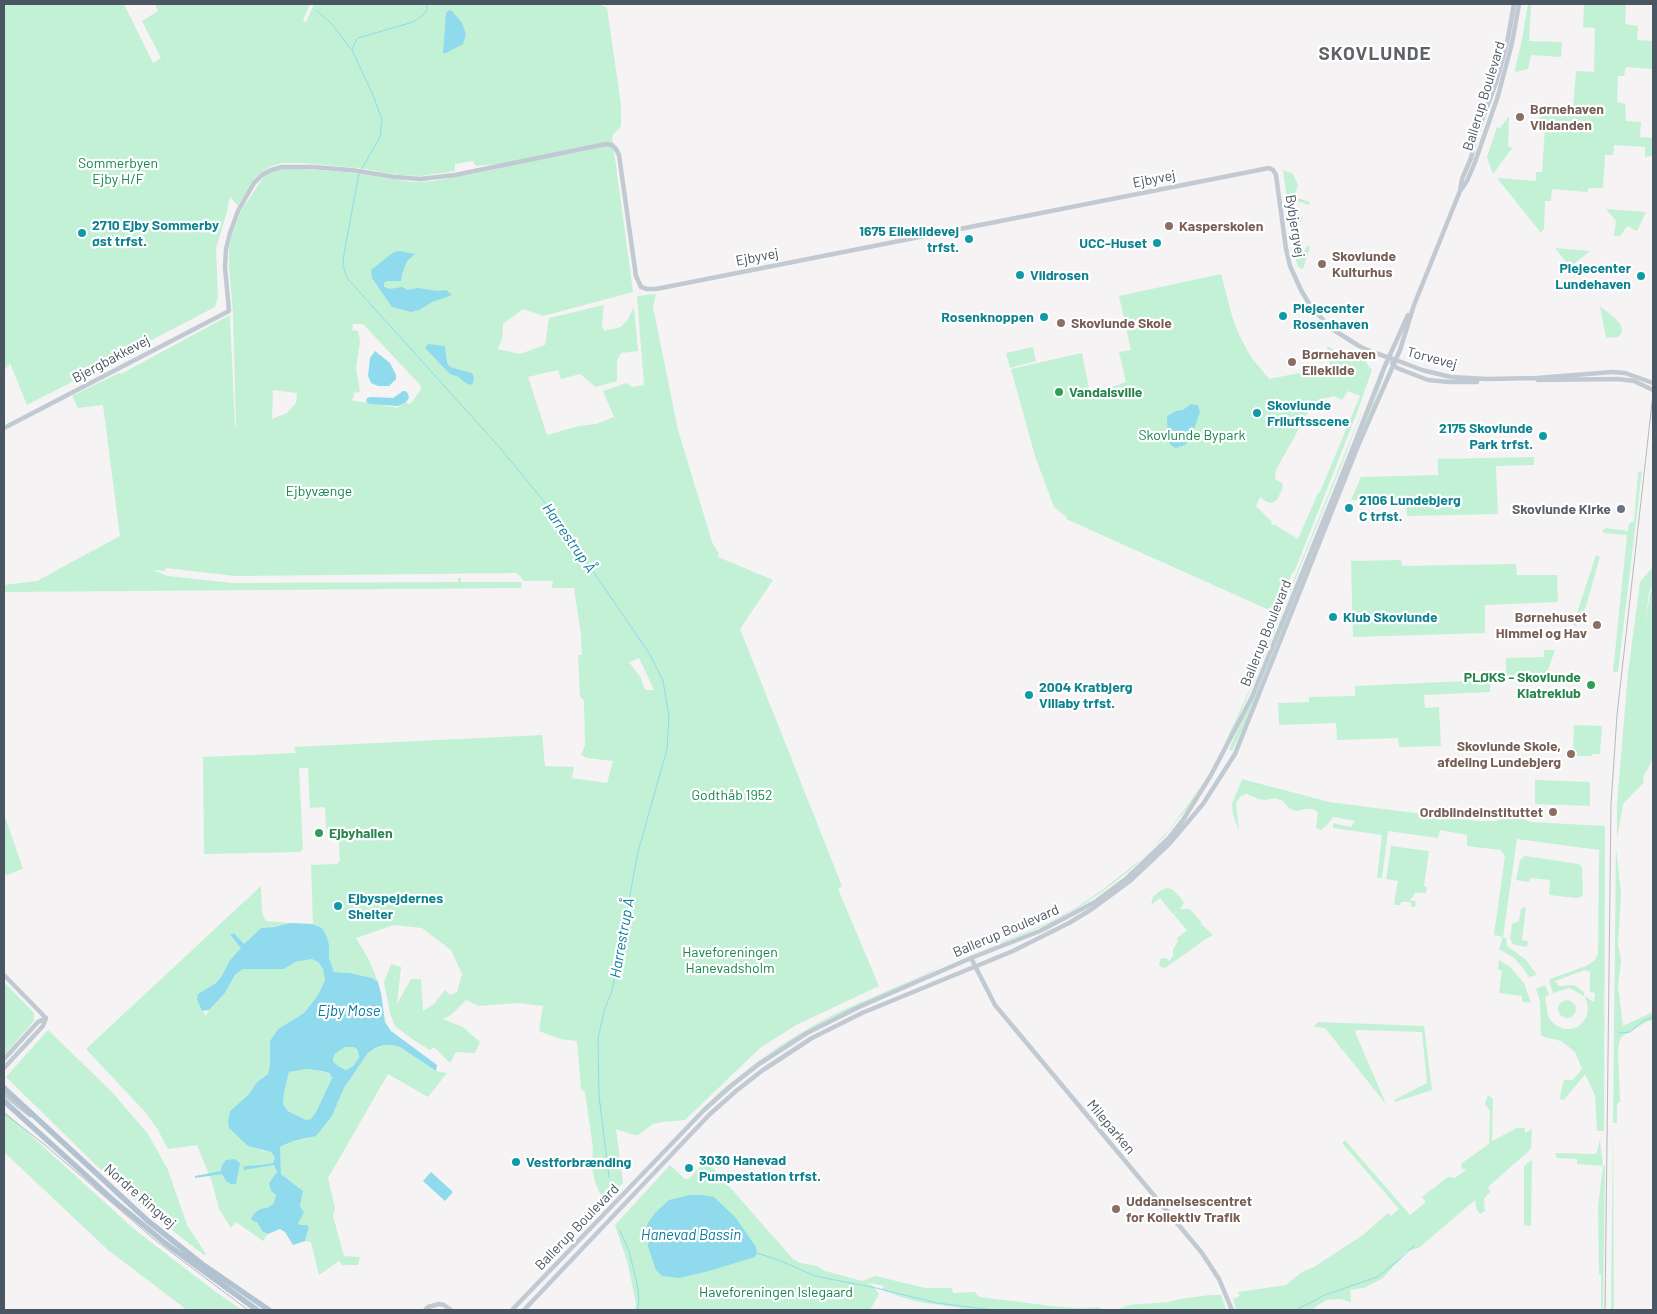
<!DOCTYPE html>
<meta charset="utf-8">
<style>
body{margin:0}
#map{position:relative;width:1657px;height:1314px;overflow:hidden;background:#f5f3f3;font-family:Barlow,sans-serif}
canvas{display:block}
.frame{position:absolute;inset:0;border:5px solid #4a5661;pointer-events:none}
</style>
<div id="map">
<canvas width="1657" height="1314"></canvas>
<div class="frame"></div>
</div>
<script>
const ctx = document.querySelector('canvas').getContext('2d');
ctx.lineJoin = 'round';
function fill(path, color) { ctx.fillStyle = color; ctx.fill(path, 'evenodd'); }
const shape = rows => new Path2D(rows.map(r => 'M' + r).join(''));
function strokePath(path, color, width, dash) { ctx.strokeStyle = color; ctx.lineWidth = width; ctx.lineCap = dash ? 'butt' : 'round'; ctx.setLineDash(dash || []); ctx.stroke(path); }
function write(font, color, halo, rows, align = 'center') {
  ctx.font = font + ' Barlow,sans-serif'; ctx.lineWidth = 4.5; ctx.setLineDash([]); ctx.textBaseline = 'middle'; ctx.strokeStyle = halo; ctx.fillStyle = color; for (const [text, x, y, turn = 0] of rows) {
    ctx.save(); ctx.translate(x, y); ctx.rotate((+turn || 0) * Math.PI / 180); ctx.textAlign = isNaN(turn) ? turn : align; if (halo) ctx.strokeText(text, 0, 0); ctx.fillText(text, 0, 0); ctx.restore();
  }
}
fill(shape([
 [4,4,124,4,153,63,161,58,142,21,158,11,155,4,310,4,303,20,306,22,314,4,600,4,607,8,621,105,621,126,612,136,633,292,543,316,523,309,503,324,502,339,498,349,520,354,545,345,549,318,604,305,602,324,604,331,621,327,628,319,634,307,638,351,621,353,617,361,617,381,596,387,580,374,561,379,558,370,528,377,547,435,579,426,596,424,614,417,603,391,627,383,632,387,644,385,637,296,656,294,653,307,678,430,712,542,719,554,718,557,773,580,740,629,842,886,838,889,879,986,796,1025,760,1048,685,1120,662,1122,653,1124,638,1135,634,1135,616,1129,623,1183,604,1203,595,1182,592,1167,593,1147,585,1093,581,1088,577,1041,560,1039,539,1031,543,1006,518,1003,479,1006,466,1000,451,1015,443,1019,463,1027,480,1042,475,1053,456,1052,450,1063,434,1047,430,1050,412,1039,395,1026,390,1013,384,982,391,964,401,967,397,1004,411,979,421,979,423,1011,434,1004,445,990,450,995,457,992,462,974,451,950,422,928,394,925,356,938,369,960,378,982,372,978,350,973,334,972,329,958,329,944,322,928,313,924,311,865,337,864,340,861,338,828,326,829,325,807,310,808,308,768,299,768,303,849,300,852,204,854,203,757,296,753,294,747,542,735,545,766,574,767,572,778,607,783,613,761,587,758,581,755,585,745,584,701,580,696,578,655,582,655,581,635,574,588,552,588,553,581,524,581,517,573,236,576,166,568,165,571,153,570,168,576,233,583,458,582,458,578,461,578,461,582,522,582,521,586,522,588,4,592,4,585,37,581,120,536,103,405,78,408,72,396,119,373,121,374,230,315,235,427,236,427,233,314,229,267,229,248,232,235,241,211,263,178,271,172,283,169,300,169,347,172,413,182,434,181,498,169,499,164,476,166,473,161,455,164,455,171,420,176,400,175,358,168,303,163,282,163,269,167,255,178,238,206,230,197,226,215,216,248,218,297,215,307,123,355,123,359,100,373,99,368,27,405,10,363,4,371],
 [353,324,363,324,421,386,420,391,411,403,409,404,406,402,398,406,399,408,350,400,353,399,355,391,357,393,360,391,356,368,360,341,358,331,353,330,352,333],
 [273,390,297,393,296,403,287,413,272,419],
 [639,658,654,690,645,690,641,678,629,662],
 [1528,4,1531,4,1529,41,1562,42,1561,57,1531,55,1528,69,1516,72,1515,70,1522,39],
 [1584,4,1626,4,1625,24,1638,26,1637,40,1653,41,1652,69,1626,67,1624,76,1618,76,1617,102,1625,104,1626,121,1641,122,1640,137,1653,138,1653,156,1645,157,1645,147,1614,145,1613,155,1605,155,1603,188,1589,188,1587,192,1552,189,1551,201,1545,201,1544,229,1541,233,1497,178,1536,181,1536,172,1542,172,1545,128,1533,127,1539,118,1540,106,1573,108,1576,71,1594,72,1595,28,1583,27],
 [1509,116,1508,146,1512,148,1493,174,1487,157,1497,127,1500,128],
 [1283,170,1293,174,1298,185,1294,197,1310,202,1309,205,1297,201,1293,213,1303,217,1301,222,1294,220,1296,241,1303,243,1301,250,1304,252,1307,246,1310,247,1303,269,1298,267,1295,257],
 [1606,209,1646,212,1637,231,1627,226,1620,236,1614,236,1616,221],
 [1555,248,1590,251,1570,267],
 [1221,274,1232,316,1239,335,1251,357,1269,379,1330,367,1327,346,1344,355,1350,350,1365,358,1367,364,1372,370,1355,418,1295,570,1292,573,1276,613,1066,519,1067,517,1054,507,1035,456,1011,369,1082,353,1089,389,1098,392,1126,382,1119,352,1131,350,1119,296],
 [1348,391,1360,396,1320,492,1318,493,1298,539,1274,524,1273,525,1271,524,1272,522,1256,506,1260,497,1267,502,1272,503,1277,500,1283,487,1282,483,1275,479,1276,470,1311,407,1316,409,1319,406,1313,402,1334,396,1342,400],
 [1600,306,1615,318,1621,325,1622,330,1621,334,1618,337,1606,338],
 [1033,347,1036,361,1010,368,1006,353],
 [1383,373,1385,373,1367,422,1244,726,1232,751,1229,749,1261,680],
 [1367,398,1344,459,1253,684,1234,728,1223,747,1250,689],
 [1534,457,1534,465,1496,466,1498,514,1407,516,1406,499,1351,500,1361,477,1438,475,1438,459],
 [1642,471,1618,672,1613,672,1627,535,1604,533,1602,530,1606,528,1628,531,1629,524,1634,521,1638,472],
 [1596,555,1600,557,1599,560,1586,606,1576,626,1573,625],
 [1401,560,1402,566,1516,564,1517,575,1557,575,1558,602,1485,605,1485,633,1353,637,1351,561],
 [1653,567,1653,585,1649,592,1645,628,1650,593,1653,588,1653,759,1643,777,1644,782,1623,804,1617,839,1617,804,1628,673,1640,582],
 [1544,650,1555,650,1543,684,1536,676,1506,677,1506,658,1544,657],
 [1490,680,1490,692,1424,695,1425,708,1439,707,1441,746,1399,747,1398,738,1337,740,1336,723,1279,725,1278,703,1309,702,1309,697,1355,696,1355,686],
 [1574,725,1602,726,1600,754,1592,754,1591,756,1573,756],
 [1242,779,1329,802,1477,821,1496,821,1515,814,1530,822,1605,826,1604,1131,1597,1131,1595,1095,1585,1074,1564,1100,1560,1099,1561,1091,1564,1080,1573,1080,1582,1069,1575,1052,1561,1041,1541,1036,1540,1001,1536,989,1545,985,1549,995,1545,996,1548,1016,1552,1022,1557,1026,1564,1029,1571,1029,1578,1027,1583,1022,1587,1016,1588,1009,1587,1002,1584,996,1569,988,1553,993,1549,982,1550,979,1586,966,1594,961,1598,954,1599,850,1517,839,1503,937,1506,938,1507,946,1526,960,1537,975,1529,977,1523,968,1514,958,1499,949,1503,937,1494,935,1505,856,1500,850,1467,846,1467,835,1440,830,1438,838,1388,831,1382,878,1377,878,1382,835,1333,828,1333,823,1351,827,1355,821,1333,817,1329,823,1321,830,1316,828,1318,812,1313,809,1305,809,1298,811,1290,809,1283,801,1275,798,1265,800,1258,799,1247,794,1241,796,1236,803,1239,831,1233,815,1232,804],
 [1585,970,1590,972,1590,992,1595,993,1594,1002,1584,996,1584,992,1574,985,1559,986,1555,981],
 [1535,780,1590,782,1590,806,1535,804],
 [1200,784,1192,802,1164,837,1129,871,1106,889,1081,906,1050,923,1018,937,981,951,1050,922,1077,907,1105,888,1145,856,1169,830,1192,799],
 [4,814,23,869,4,876],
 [1391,846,1429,851,1424,886,1427,887,1426,893,1415,893,1413,897,1410,899,1411,901,1415,900,1416,905,1414,907,1411,907,1411,903,1408,902,1401,902,1400,905,1395,905,1394,902,1398,881,1386,879],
 [1616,848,1621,893,1618,945,1621,960,1618,986,1623,1026,1653,1012,1653,1020,1646,1022,1621,1037,1619,1043,1618,1053,1620,1102,1617,1104,1617,1123,1613,1123,1614,1310,1611,1310],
 [1525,856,1579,864,1582,867,1583,894,1581,897,1576,898,1549,895,1550,880,1530,878,1529,882,1516,880,1520,860],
 [261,886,262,913,266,921,291,923,283,925,261,928,244,944,234,933,230,936,242,948,230,960,221,977,216,983,198,994,202,1011,206,1015,209,1010,225,993,235,975,243,969,284,969,295,962,312,959,318,962,323,969,325,979,318,995,304,1013,278,1029,270,1041,270,1064,268,1074,257,1082,248,1095,230,1111,228,1121,229,1128,239,1137,260,1150,271,1152,275,1158,274,1165,277,1173,276,1195,274,1203,269,1207,260,1209,257,1222,262,1231,268,1234,263,1241,236,1222,231,1228,219,1209,212,1182,197,1145,168,1149,158,1130,145,1112,86,1049],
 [1167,888,1172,889,1180,897,1184,903,1180,909,1190,909,1202,923,1200,923,1213,935,1206,939,1165,968,1159,966,1160,959,1166,958,1169,961,1173,956,1173,950,1178,941,1177,938,1187,930,1174,915,1176,912,1173,914,1160,898,1151,905,1153,897,1161,890],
 [1524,907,1526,908,1522,940,1528,941,1527,947,1515,945,1512,943,1510,938,1512,924,1519,921,1521,909],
 [1499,960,1510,967,1524,983,1531,1003,1522,1002,1522,996,1499,993,1502,971,1498,969],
 [942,965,928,974,829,1019,769,1054,748,1070,705,1106,661,1147,723,1089,753,1065,778,1047,816,1024,841,1011,926,974],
 [4,982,34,1013,34,1021,4,1055],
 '1558 1009a9 9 0 1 1 18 0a9 9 0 1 1-18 0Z',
 [1318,1022,1424,1026,1432,1090,1395,1102,1394,1100,1427,1083,1422,1032,1357,1030,1355,1032,1386,1104,1325,1028,1314,1027],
 [48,1030,112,1092,148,1134,168,1170,187,1225,206,1254,204,1255,146,1210,97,1166,6,1077],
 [384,1045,392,1045,400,1047,436,1071,447,1073,428,1097,388,1074,328,1178,335,1208,333,1216,344,1256,360,1257,358,1265,342,1265,339,1261,319,1275,311,1242,305,1241,309,1227,300,1225,298,1222,304,1213,300,1206,303,1191,281,1174,279,1148,293,1141,309,1138,332,1116,344,1088,368,1053],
 [346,1047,354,1047,358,1050,359,1059,353,1066,346,1070,338,1066,333,1062,334,1055,339,1050],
 [307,1069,321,1071,329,1074,332,1078,316,1112,311,1120,306,1120,288,1111,283,1104,284,1093,289,1072],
 [1488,1095,1493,1099,1492,1141,1517,1128,1525,1128,1525,1133,1532,1129,1531,1149,1488,1187,1490,1192,1484,1199,1485,1211,1480,1214,1477,1210,1475,1200,1420,1247,1406,1252,1383,1278,1364,1288,1350,1290,1351,1302,1340,1299,1327,1300,1318,1305,1312,1310,1236,1310,1233,1299,1240,1296,1238,1292,1286,1285,1302,1272,1314,1267,1363,1235,1388,1213,1391,1216,1399,1209,1342,1143,1345,1140,1410,1215,1426,1202,1422,1197,1448,1177,1455,1178,1466,1170,1461,1168,1462,1163,1489,1144,1490,1111,1485,1104],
 [4,1111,134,1229,213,1290,242,1310,187,1310,108,1250,4,1152],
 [1600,1140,1603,1166,1605,1166,1603,1310,1601,1310,1601,1274,1599,1274,1598,1206,1603,1166,1577,1164,1577,1159,1557,1158,1555,1153,1596,1154],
 [706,1160,793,1259,801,1263,817,1266,825,1271,862,1281,875,1276,926,1288,952,1288,953,1293,975,1292,979,1297,1052,1306,1079,1308,1098,1307,1106,1310,1115,1310,1130,1305,1168,1302,1180,1299,1210,1295,1221,1295,1226,1310,960,1310,961,1308,919,1302,901,1297,882,1290,884,1286,866,1282,872,1285,879,1294,870,1310,635,1310,636,1304,628,1264,615,1225,670,1165,685,1179,689,1179],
 [1532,1160,1531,1226,1524,1225,1524,1166]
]), '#c3f1d5');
fill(shape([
 [449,10,452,11,462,23,466,34,463,44,446,53,443,53,446,13],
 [400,251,415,254,407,261,402,274,401,281,387,281,384,283,384,287,390,289,402,287,408,290,418,288,437,291,446,290,452,295,432,302,419,310,411,312,392,307,372,278,371,270,394,252],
 [428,344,445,346,447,363,450,367,472,373,474,377,473,383,470,385,464,382,459,377,450,374,425,348],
 [375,351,390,363,396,375,396,379,389,386,378,386,371,383,368,376,370,358],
 [403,391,406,391,408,394,409,398,406,402,398,406,370,404,366,402,367,398,371,397,393,398],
 [1191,404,1198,405,1200,412,1192,435,1185,445,1176,448,1172,446,1168,441,1167,416,1176,411,1183,410],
 [291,923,313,924,322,928,326,935,329,944,329,958,334,972,350,973,372,978,378,982,381,993,385,1022,391,1031,437,1065,436,1071,400,1047,392,1045,384,1045,376,1048,368,1053,344,1088,332,1116,316,1136,293,1141,280,1147,281,1174,303,1191,300,1206,304,1213,298,1223,300,1225,307,1225,309,1227,305,1241,293,1245,285,1232,280,1229,268,1234,262,1231,257,1222,253,1221,251,1218,255,1213,260,1209,269,1207,274,1203,276,1195,271,1191,269,1183,277,1172,274,1165,244,1170,243,1167,246,1166,262,1165,273,1163,275,1158,271,1152,248,1146,229,1128,228,1121,230,1111,248,1095,257,1082,268,1074,270,1064,270,1041,278,1029,304,1013,318,995,325,980,323,969,318,962,312,959,295,962,284,969,243,969,235,975,225,993,209,1010,202,1011,197,999,198,994,216,983,221,977,230,960,241,948,230,935,234,933,244,944,261,928,273,927],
 [346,1047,354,1047,358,1050,359,1058,353,1066,346,1070,338,1066,333,1061,334,1055,340,1050],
 [307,1069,322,1071,329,1073,332,1078,316,1112,311,1119,306,1120,288,1111,283,1104,284,1093,289,1072],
 [235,1159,240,1163,236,1184,231,1184,226,1181,222,1174,195,1178,195,1176,221,1171,222,1165,226,1160],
 [431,1172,453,1192,445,1201,423,1181],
 [690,1195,701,1195,714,1197,735,1217,756,1247,757,1253,755,1257,709,1271,679,1278,662,1276,656,1270,648,1247,647,1224,655,1213,669,1200]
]), '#90daee');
strokePath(shape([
 [317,11,331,23,351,49],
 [361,170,380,137,382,120,373,95,352,50,354,44,358,38,413,22,423,15,427,10,427,4],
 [359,173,344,254,343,266,347,278,501,449,551,510,649,653,663,681,669,717,667,749,638,852,612,991,605,1008,598,1038,599,1096,609,1177],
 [1619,1033,1630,1032,1643,1021,1653,1017],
 [620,1231,629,1251,637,1283,639,1299,638,1310],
 [757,1253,781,1261,815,1276,876,1288,937,1303,993,1310],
 [1296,1310,1325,1295,1377,1277,1399,1260,1414,1246]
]), '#90daee', 1);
strokePath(shape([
 [1461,190,1467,181,1475,162,1498,96,1512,43,1519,4],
 [1392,363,1397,368,1428,380,1449,382,1477,382],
 [1538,380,1618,379,1634,381,1653,390],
 [4,428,229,311,225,267,226,249,230,233,238,211,254,183,262,175,271,170,282,167,312,167,351,170,395,177,420,179,455,175,606,144,612,145,616,149,619,155,636,276,641,287,647,289,656,289,1269,168,1273,170,1276,175,1286,249,1290,266,1301,290,1311,307,1332,329,1359,346,1372,352,1396,360,1422,370,1451,377,1487,379,1537,378,1612,372,1625,373,1653,383],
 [971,958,995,1005,1202,1253,1219,1279,1232,1310],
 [4,975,46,1018],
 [4,1059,38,1022,46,1018],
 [4,1068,43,1026,46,1018],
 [4,1094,30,1115],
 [425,1310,428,1307,439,1304,444,1305,451,1310],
 [512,1310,704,1110,731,1086,759,1064,807,1033,859,1007,971,958,1040,931,1095,902,1127,878,1169,838,1183,820,1211,775,1252,697,1348,460,1384,368,1408,315],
 [524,1310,709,1115,736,1091,763,1070,812,1038,862,1013,1013,951,1069,923,1092,909,1130,881,1170,843,1203,804,1235,754,1360,441,1400,350,1414,305,1460,191,1462,179,1471,158,1476,136,1496,83,1507,43,1514,4]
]), '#c1cad2', 4.5);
strokePath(shape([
 [4,1088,148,1221,202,1264,269,1310],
 [4,1101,113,1200,165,1243,257,1310]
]), '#b3c2d1', 5.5);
strokePath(shape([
 [4,1113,45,1145,155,1240,248,1310],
 [1605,1310,1611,804,1617,715,1653,394]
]), '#b5b8bd', 1);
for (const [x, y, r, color] of [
 [1520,117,5,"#8d6e63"],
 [1169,226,5,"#8d6e63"],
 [82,233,5,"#0f9aa8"],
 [969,239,5,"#0f9aa8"],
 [1157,243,5,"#0f9aa8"],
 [1322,264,5,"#8d6e63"],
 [1020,275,5,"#0f9aa8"],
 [1641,276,5,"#0f9aa8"],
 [1283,316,5,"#0f9aa8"],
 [1044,317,5,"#0f9aa8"],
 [1061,323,5,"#8d6e63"],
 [1292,362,5,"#8d6e63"],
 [1059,392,5,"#2e9e5b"],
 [1257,413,5,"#0f9aa8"],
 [1543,436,5,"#0f9aa8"],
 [1349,508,5,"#0f9aa8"],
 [1621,509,5,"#6b7280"],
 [1333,617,5,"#0f9aa8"],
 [1597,625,5,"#8d6e63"],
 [1591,685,5,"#2e9e5b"],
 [1029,695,5,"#0f9aa8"],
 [1571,754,5,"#8d6e63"],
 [1553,812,5,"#8d6e63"],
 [319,833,5,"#2e9e5b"],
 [338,906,5,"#0f9aa8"],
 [516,1162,5,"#0f9aa8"],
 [689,1168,5,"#0f9aa8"],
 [1116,1209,5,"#8d6e63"]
]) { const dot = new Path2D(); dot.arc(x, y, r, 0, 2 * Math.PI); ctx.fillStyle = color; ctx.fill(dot); strokePath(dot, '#fff', 2); }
write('14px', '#4a5661', '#fff', [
 ["Ballerup Boulevard",1484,96,-73],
 ["Ejbyvej",1154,179,-11],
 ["Bybjergvej",1295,226,81],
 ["Ejbyvej",757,257,-11],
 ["Torvevej",1432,358,15],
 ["Bjergbakkevej",111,359,-28],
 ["Ballerup Boulevard",1266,633,-68],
 ["Ballerup Boulevard",1006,931,-23],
 ["Mileparken",1111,1127,50],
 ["Nordre Ringvej",140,1196,41],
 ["Ballerup Boulevard",577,1227,-46]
]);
write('bold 14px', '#785e54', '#fff', [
 ["Børnehaven",1530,109],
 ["Vildanden",1530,125],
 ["Kasperskolen",1179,226],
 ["Skovlunde",1332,256],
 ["Kulturhus",1332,272],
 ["Skovlunde Skole",1071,323],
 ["Børnehaven",1302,354],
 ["Ellekilde",1302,370],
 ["Børnehuset",1587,617,"right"],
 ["Himmel og Hav",1587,633,"right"],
 ["Skovlunde Skole,",1561,746,"right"],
 ["afdeling Lundebjerg",1561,762,"right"],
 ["Ordblindeinstituttet",1543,812,"right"],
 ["Uddannelsescentret",1126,1201],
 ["for Kollektiv Trafik",1126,1217]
], 'left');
write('14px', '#17864f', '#fff', [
 ["Sommerbyen",118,163],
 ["Ejby H/F",118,179],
 ["Skovlunde Bypark",1192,435],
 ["Ejbyvænge",319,491],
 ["Godthåb 1952",732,795],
 ["Haveforeningen",730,952],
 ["Hanevadsholm",730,968],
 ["Haveforeningen Islegaard",776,1292]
]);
write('bold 14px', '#0d838f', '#fff', [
 ["2710 Ejby Sommerby",92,225],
 ["øst trfst.",92,241],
 ["1675 Ellekildevej",959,231,"right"],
 ["trfst.",959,247,"right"],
 ["UCC-Huset",1147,243,"right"],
 ["Plejecenter",1631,268,"right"],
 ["Lundehaven",1631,284,"right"],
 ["Vildrosen",1030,275],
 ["Plejecenter",1293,308],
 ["Rosenhaven",1293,324],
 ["Rosenknoppen",1034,317,"right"],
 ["Skovlunde",1267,405],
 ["Friluftsscene",1267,421],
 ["2175 Skovlunde",1533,428,"right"],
 ["Park trfst.",1533,444,"right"],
 ["2106 Lundebjerg",1359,500],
 ["C trfst.",1359,516],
 ["Klub Skovlunde",1343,617],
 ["2004 Kratbjerg",1039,687],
 ["Villaby trfst.",1039,703],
 ["Ejbyspejdernes",348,898],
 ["Shelter",348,914],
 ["3030 Hanevad",699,1160],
 ["Pumpestation trfst.",699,1176],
 ["Vestforbrænding",526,1162]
], 'left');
write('bold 14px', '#27864d', '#fff', [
 ["Vandalsville",1069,392],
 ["PLØKS - Skovlunde",1581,677,"right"],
 ["Klatreklub",1581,693,"right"],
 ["Ejbyhallen",329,833]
], 'left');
write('bold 14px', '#5b616d', '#fff', [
 ["Skovlunde Kirke",1611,509]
], 'right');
write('italic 15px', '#0c7c9b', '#fff', [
 ["Harrestrup Å",569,538,55],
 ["Harrestrup Å",622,938,-80],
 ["Ejby Mose",349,1011],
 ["Hanevad Bassin",691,1235]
]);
ctx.letterSpacing = '1px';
write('bold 19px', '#5f6368', '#fff', [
 ["SKOVLUNDE",1375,54]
]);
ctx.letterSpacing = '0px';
</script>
